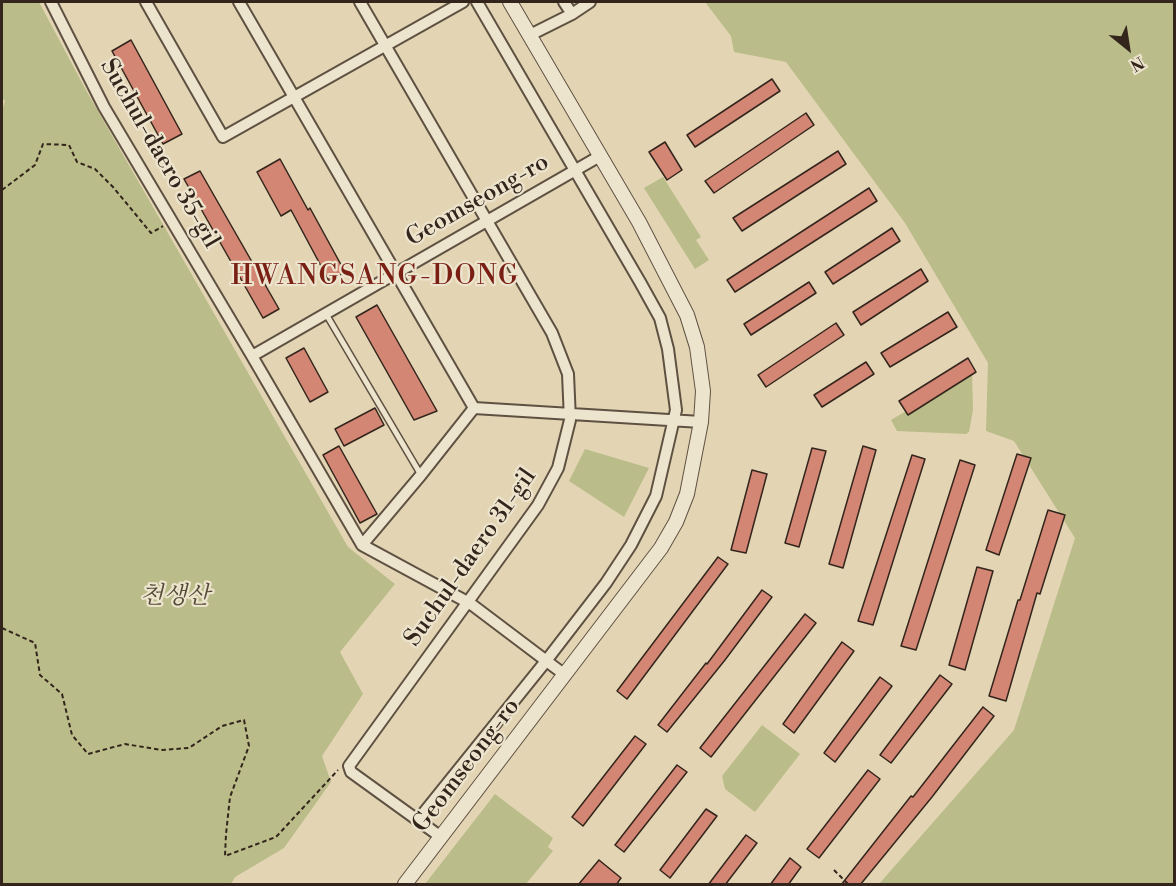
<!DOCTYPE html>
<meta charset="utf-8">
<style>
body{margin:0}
#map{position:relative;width:1176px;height:886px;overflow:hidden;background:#e3d5b4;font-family:"Libre Bodoni",serif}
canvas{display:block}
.frame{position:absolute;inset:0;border:3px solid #33251c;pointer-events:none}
.north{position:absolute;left:1098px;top:18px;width:60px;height:60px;-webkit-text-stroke:4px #ede4ce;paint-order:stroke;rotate:150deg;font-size:16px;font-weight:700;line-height:24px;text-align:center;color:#33251c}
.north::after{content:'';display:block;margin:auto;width:21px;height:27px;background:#33251c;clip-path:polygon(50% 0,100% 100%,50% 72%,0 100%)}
</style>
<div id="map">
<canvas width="1176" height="886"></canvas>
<div class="frame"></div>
<div class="north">N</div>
</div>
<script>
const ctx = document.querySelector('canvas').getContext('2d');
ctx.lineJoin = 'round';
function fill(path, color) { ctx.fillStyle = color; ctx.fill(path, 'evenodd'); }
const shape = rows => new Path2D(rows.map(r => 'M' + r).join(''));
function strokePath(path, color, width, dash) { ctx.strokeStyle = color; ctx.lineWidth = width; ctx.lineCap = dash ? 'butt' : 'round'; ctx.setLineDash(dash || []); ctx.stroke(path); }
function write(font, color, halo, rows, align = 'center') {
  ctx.font = font + ' "Libre Bodoni","Noto Serif KR",serif'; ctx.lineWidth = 4.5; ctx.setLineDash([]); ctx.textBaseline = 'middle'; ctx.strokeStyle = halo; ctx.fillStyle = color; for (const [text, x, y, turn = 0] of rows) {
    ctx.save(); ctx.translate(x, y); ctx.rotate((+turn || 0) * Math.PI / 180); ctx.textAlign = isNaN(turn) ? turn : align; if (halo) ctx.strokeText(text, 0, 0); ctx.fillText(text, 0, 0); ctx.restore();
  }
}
fill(shape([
 [2,2,39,2,87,92,348,547,395,584,340,652,363,694,322,756,331,782,284,848,235,877,231,884,2,884,2,110,5,101,2,98],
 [705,2,1174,2,1174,884,879,884,1014,730,1075,538,1014,441,986,431,988,363,905,223,786,62,734,52,731,36],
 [663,177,701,237,696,240,709,260,695,269,644,188],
 [972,372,973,410,969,432,966,434,897,431,891,420],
 [585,449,649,468,624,517,569,481],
 [762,725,800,754,755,812,725,789,722,776],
 [495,794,553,838,548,847,553,851,526,884,425,884]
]), '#babc89');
const building = shape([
 [131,40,182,134,163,144,112,51,131,40],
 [772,79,780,91,695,147,687,135,772,79],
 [806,113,814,125,714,193,705,181,806,113],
 [665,142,682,170,667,180,649,152,665,142],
 [838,151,846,164,742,231,733,218,838,151],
 [280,159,308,210,310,208,345,272,329,281,291,210,281,216,257,172,280,159],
 [200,171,279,309,263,318,184,179,200,171],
 [869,188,877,201,735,292,727,280,869,188],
 [892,228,900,241,833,284,825,272,892,228],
 [921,269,928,281,861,325,853,312,921,269],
 [809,282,816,293,751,335,744,324,809,282],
 [377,305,437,411,414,420,356,317,377,305],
 [948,312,957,327,890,367,881,353,948,312],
 [836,323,844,335,766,387,758,375,836,323],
 [304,348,328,392,310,402,286,358,304,348],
 [968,358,976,372,908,415,899,401,968,358],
 [866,362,874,374,822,407,814,395,866,362],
 [375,408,384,425,344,446,335,429,375,408],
 [339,446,377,514,360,523,323,455,339,446],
 [863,446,876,450,843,568,829,564,863,446],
 [812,448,826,451,799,547,785,543,812,448],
 [1017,454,1031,458,999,555,986,550,1017,454],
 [912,455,925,459,873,625,858,621,912,455],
 [960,460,975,465,916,650,901,646,960,460],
 [752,470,767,474,746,553,731,550,752,470],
 [1048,510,1065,515,1040,594,1037,593,1006,701,989,696,1018,600,1020,600,1048,510],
 [718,557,728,564,627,699,617,691,718,557],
 [977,567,993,571,965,670,949,665,977,567],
 [762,590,772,597,725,660,667,732,658,725,706,663,707,664,762,590],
 [805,614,816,623,711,757,700,748,805,614],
 [842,642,854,651,794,733,783,724,842,642],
 [940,675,952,684,891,763,880,755,940,675],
 [880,677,892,686,835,762,824,753,880,677],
 [983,707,994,716,932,797,860,885,841,885,911,796,913,797,983,707],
 [635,736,646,744,583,826,572,817,635,736],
 [677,765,687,772,624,852,615,845,677,765],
 [868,770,880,779,819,858,807,849,868,770],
 [706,809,717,816,670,878,660,870,706,809],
 [746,835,757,843,725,885,708,885,746,835],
 [790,858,801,867,788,885,770,885,790,858],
 [599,860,621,878,616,885,578,885,599,860]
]);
fill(building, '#d28673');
strokePath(building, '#33251c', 1.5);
const service = shape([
 [326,314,421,475]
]);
const minor = shape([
 [51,2,104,107,252,356,362,545],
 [146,2,223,137,463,2],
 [239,2,474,408],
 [360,2,552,333,568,374,570,420,558,468,538,505,349,766,351,772,441,837],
 [564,2,572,14],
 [530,35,572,14,590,2],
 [252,356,600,156],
 [474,408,701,422],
 [362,545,471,604,565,675],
 [362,545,421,475,474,408],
 [418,820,546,661,606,583,631,545,656,496,676,410,668,349,660,318,640,282,477,2]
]);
const tertiary = shape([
 [405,884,661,548,676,522,687,494,701,422,703,391,697,347,687,315,639,222,510,2]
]);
strokePath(service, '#5f5142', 8);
strokePath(minor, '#5f5142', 14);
strokePath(tertiary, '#5f5142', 16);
strokePath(shape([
 [2,190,35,165,43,144,69,145,77,162,95,169,113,187,151,233,163,226],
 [2,628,35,643,40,675,62,694,72,735,88,754,125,744,161,750,189,748,222,726,244,720,249,746,230,797,226,834,225,856,276,837,338,770],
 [834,870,848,884]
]), '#33251c', 2, [4.5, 3]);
strokePath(service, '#ede4ce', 5);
strokePath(minor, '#ede4ce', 10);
strokePath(tertiary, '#ede4ce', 14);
write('24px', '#33251c', '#ede4ce', [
 ["Suchul-daero 35-gil",159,154,60],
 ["Geomseong-ro",478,201,-30],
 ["Suchul-daero 31-gil",471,558,-55],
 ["Geomseong-ro",467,766,-53]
]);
write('italic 24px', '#554b37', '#ede4ce', [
 ["천생산",175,597]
]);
ctx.letterSpacing = '1.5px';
write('27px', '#7a1f14', '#ede4ce', [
 ["HWANGSANG-DONG",375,278]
]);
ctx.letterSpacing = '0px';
</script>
